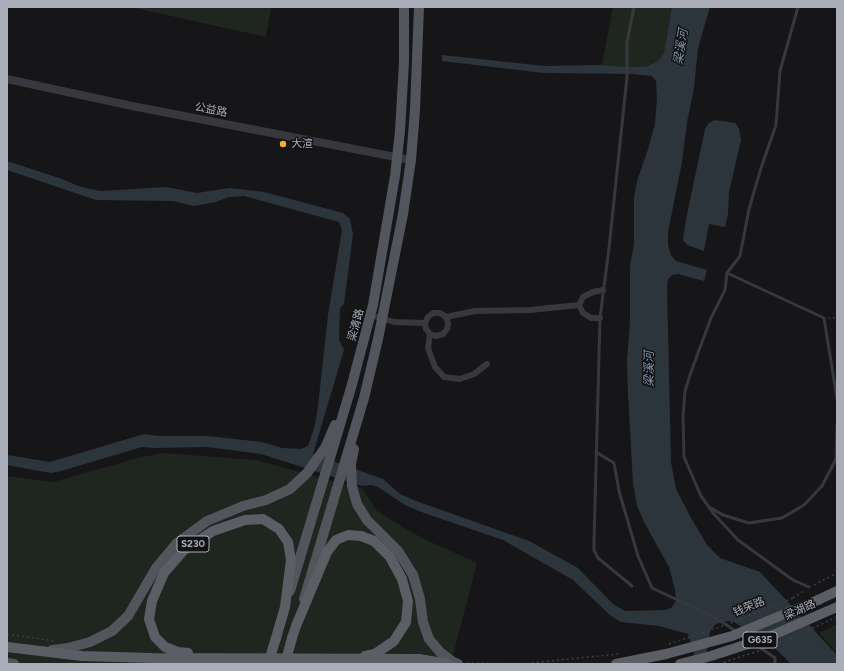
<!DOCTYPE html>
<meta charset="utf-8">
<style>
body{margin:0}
#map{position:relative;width:844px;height:671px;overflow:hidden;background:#161618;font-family:Figtree,sans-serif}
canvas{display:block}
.frame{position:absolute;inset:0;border:8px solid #a8adb8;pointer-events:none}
</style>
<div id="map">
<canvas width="844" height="671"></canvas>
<div class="frame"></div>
</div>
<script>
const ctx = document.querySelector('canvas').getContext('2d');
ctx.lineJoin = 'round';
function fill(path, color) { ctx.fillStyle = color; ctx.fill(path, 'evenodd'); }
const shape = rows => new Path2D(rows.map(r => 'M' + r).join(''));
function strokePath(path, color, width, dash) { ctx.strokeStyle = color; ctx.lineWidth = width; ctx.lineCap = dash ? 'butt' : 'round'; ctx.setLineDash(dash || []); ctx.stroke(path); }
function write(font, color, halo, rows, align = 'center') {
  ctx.font = font + ' Figtree,"Noto Sans SC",sans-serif'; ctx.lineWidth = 3; ctx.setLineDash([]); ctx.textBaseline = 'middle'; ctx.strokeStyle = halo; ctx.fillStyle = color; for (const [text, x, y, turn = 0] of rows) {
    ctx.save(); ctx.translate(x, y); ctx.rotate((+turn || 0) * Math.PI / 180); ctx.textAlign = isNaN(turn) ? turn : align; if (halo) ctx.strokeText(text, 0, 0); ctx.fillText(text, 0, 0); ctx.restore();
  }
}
fill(shape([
 [130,7,271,7,266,37],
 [613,7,672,7,664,52,658,61,648,66,631,67,602,65],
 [164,453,256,460,363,489,376,510,394,522,424,539,477,563,453,655,453,664,7,664,7,476,53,482,141,457],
 [837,624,837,653,819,633]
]), '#1e261f');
fill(shape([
 [672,7,710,7,698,48,694,88,687,122,682,162,668,232,668,245,671,255,676,261,707,270,704,281,678,274,672,275,668,279,667,286,671,462,676,489,690,516,707,545,720,558,760,572,837,655,837,664,791,664,778,651,734,622,728,621,716,624,710,631,705,664,694,664,695,657,688,634,659,626,621,622,611,616,573,580,503,540,424,513,405,505,378,487,371,485,362,486,261,454,207,447,154,448,142,447,61,471,51,473,7,465,7,455,50,462,144,434,159,436,208,436,262,442,282,448,301,449,308,446,315,425,318,406,328,315,342,230,339,222,244,196,229,197,216,202,194,206,173,201,96,200,7,170,7,161,62,179,81,187,101,191,166,187,197,193,229,188,264,192,343,213,350,219,353,234,344,304,340,308,339,340,344,350,313,454,383,479,400,494,416,501,529,541,578,568,613,604,625,611,665,610,671,608,676,601,675,590,669,567,644,522,637,506,633,483,628,395,627,361,630,321,630,266,634,244,634,198,637,181,648,149,655,124,657,99,656,81,652,76,632,74,544,73,442,61,442,55,544,66,602,65,631,67,648,66,658,61,664,52],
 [715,120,735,123,739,128,741,140,729,192,728,214,725,227,709,224,704,251,687,245,683,240,686,219,705,129,709,123]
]), '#2c353c');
strokePath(shape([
 [828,318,837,318],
 [814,585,837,573],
 [793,598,804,591],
 [7,634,53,641],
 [467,663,521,664,618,654]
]), '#3d3f44', 1.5, [2, 3]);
strokePath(shape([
 [798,7,780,71,776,125,761,168,749,209,740,256,727,273,725,290,711,318,691,372,685,391,683,416,684,457,701,496,714,514,738,540,793,580,809,587],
 [727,273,824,318,837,399],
 [596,452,614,463,619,491,638,556,652,588,716,618,737,632],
 [711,508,723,515,749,523,782,518,804,505,822,486,836,459,837,424],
 [632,586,598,558,594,550,594,541,600,318,609,248,627,77,627,42,634,7],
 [755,644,775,658,775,664]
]), '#37383d', 3);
strokePath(shape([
 [579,305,583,297,593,292,603,290],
 [371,315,394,322,425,323],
 [446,317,448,323,447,329,443,334,436,336,430,334,426,329,425,323,428,317,433,313,440,313,446,317,475,311,530,310,579,305,583,313,591,318,600,318],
 [430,334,428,348,435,367,444,377,460,379,474,374,487,364]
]), '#37383d', 6);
strokePath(shape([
 [7,79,132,106,411,160]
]), '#37383d', 8);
strokePath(shape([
 [354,449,351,464,352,486,357,504,367,520,398,551,413,575,420,599,423,622,429,639,440,652,453,662,458,664],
 [290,591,351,388,373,305,395,176,400,131,404,62,404,7],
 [304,599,364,398,378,339,403,214,411,160,415,110,419,7],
 [52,650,68,648,90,642,112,631,128,616,156,568,177,543,207,521,243,506,266,500,290,489,307,473,325,448,335,425],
 [7,663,14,664]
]), '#53555c', 10);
strokePath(shape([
 [818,600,837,591],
 [292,638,296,626,327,552,336,540,348,535,361,536,374,541,390,557,402,579,408,601,406,622,394,641,375,654,365,656],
 [7,647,82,656,152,658,419,659,448,664],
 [188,653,178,652,165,647,155,637,149,619,152,601,164,573,184,550,213,531,245,520,263,519,279,529,288,542,291,560,285,607,276,638],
 [616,664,666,654]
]), '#5b5e65', 10);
strokePath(shape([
 [669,644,731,623,793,598],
 [719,664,773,646,837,617]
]), '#3d3f44', 1.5, [2, 3]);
strokePath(shape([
 [666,654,732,636,818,600],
 [268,664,276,638],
 [285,664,292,638],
 [680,664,711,656,766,638,837,607]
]), '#5b5e65', 10);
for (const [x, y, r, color] of [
 [283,144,4,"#f2b134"]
]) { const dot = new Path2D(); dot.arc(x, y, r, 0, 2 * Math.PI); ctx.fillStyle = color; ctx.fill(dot); strokePath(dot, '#111113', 1.5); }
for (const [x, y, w] of [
 [193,544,32],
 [760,640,34]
]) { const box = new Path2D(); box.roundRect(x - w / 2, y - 8, w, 16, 3); ctx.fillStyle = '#111113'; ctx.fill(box); strokePath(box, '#a8adb8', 1); }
write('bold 10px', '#a8adb8', null, [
 ["S230",193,544],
 ["G635",760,640]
]);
write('11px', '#a8adb8', '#111113', [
 ["公益路",211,110,11],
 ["梁清路",356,325,-75],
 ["钱荣路",749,607,-22],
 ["梁湖路",800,610,-24]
]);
write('11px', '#a8adb8', '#111113', [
 ["大渲",291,144]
], 'left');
write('italic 12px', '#7f9bb3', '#111113', [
 ["梁溪河",681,47,-81],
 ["梁溪河",649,369,-90]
]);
</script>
